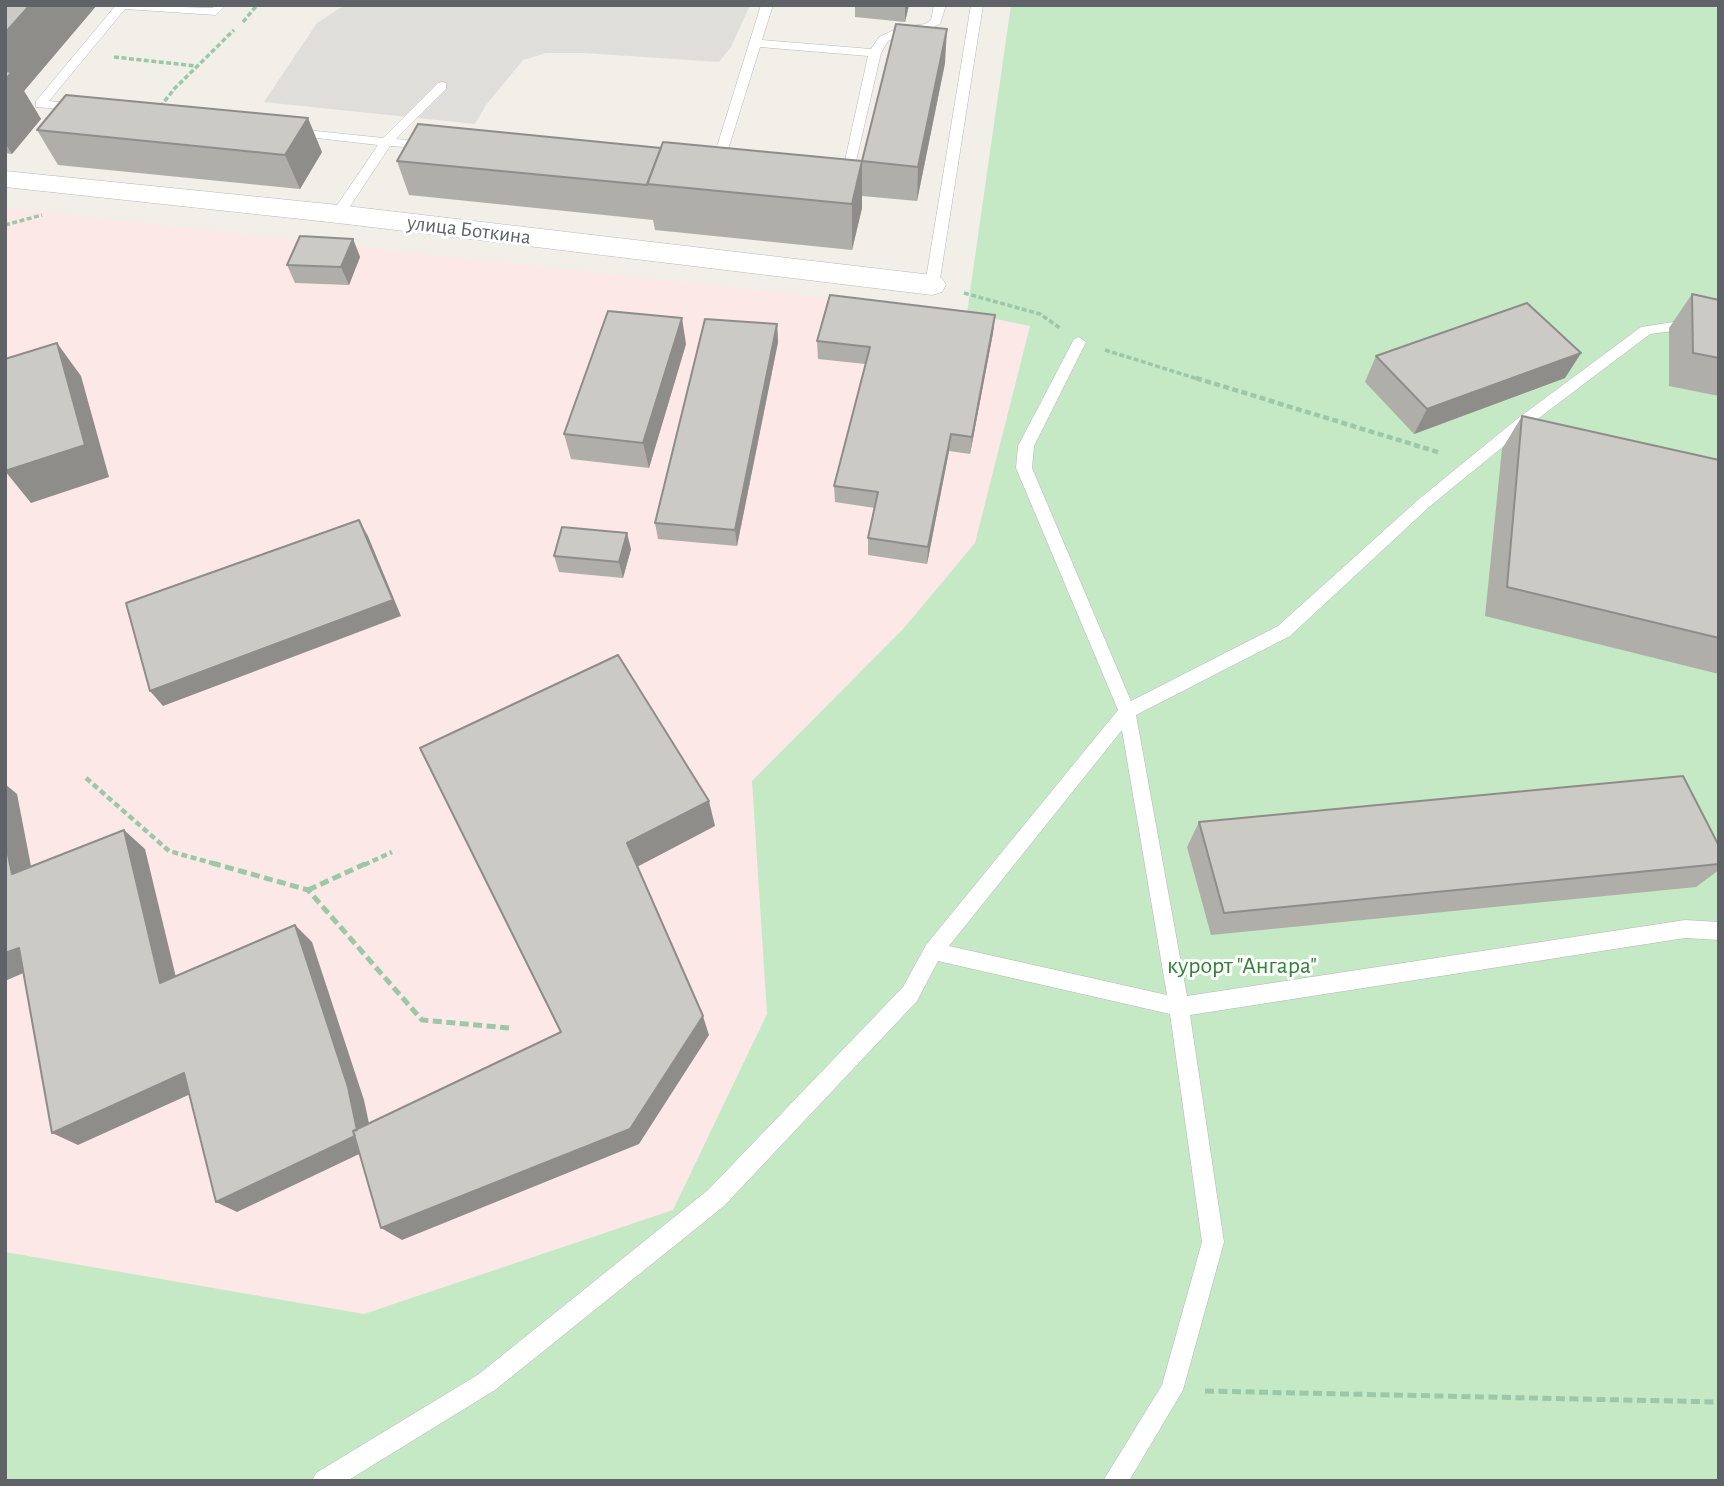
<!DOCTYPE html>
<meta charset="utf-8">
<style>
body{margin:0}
#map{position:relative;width:1724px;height:1486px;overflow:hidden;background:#f1efe8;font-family:"Alegreya Sans",sans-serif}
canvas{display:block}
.frame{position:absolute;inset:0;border:7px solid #5f6368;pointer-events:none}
</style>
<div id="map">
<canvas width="1724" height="1486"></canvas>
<div class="frame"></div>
</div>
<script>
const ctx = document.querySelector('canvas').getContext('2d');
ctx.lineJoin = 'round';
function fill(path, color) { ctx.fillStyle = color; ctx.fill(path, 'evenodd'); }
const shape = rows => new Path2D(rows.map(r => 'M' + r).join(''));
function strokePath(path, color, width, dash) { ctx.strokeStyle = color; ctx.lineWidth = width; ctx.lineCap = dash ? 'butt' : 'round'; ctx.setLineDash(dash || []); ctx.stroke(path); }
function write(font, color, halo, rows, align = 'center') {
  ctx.font = font + ' "Alegreya Sans",sans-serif'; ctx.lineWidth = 6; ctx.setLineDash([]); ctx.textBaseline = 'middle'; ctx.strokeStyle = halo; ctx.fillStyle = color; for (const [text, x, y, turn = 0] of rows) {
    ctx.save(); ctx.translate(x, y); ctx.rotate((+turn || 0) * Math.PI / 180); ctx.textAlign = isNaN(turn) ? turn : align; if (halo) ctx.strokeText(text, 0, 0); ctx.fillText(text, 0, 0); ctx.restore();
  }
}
fill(shape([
 [345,5,750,5,731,47,719,62,584,53,546,53,523,60,486,105,475,124,264,102,317,23]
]), '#e0deda');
fill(shape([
 [5,208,967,313,1030,325,975,543,904,628,752,781,767,1014,673,1210,364,1314,5,1252]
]), '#fce8e6');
fill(shape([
 [1011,5,1719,5,1719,1481,5,1481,5,1252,364,1314,673,1210,767,1014,752,781,904,628,975,543,1030,326,967,313]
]), '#c5e8c5');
const lane = shape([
 [116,5,213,8,215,5,226,5,216,15,125,9,49,101,83,105,83,111,36,107,36,101,116,5],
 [761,5,773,5,762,40,871,49,879,37,898,28,925,24,931,20,934,5,946,5,940,24,928,30,905,33,888,41,881,53,854,170,835,177,829,173,844,165,868,56,760,47,722,169,716,173,710,169,761,5],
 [971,5,983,5,939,285,932,290,925,285,971,5],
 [442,82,446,83,446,89,396,139,431,142,435,143,435,149,390,146,343,217,333,217,331,214,378,145,291,135,285,131,287,128,383,138,438,83,442,82],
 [1719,315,1719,325,1650,334,1527,427,1429,507,1290,636,1136,715,1187,996,1685,920,1719,922,1719,940,1685,938,1190,1015,1224,1242,1183,1390,1129,1481,1103,1481,1162,1385,1202,1242,1170,1014,938,961,917,1001,724,1206,495,1390,347,1481,312,1481,316,1473,479,1374,708,1190,903,987,926,945,1118,710,1016,468,1018,446,1074,339,1079,337,1086,342,1034,446,1032,468,1131,701,1278,626,1419,499,1517,419,1641,327,1719,315],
 [1122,730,1167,995,949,946,1122,730]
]);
const street = shape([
 [5,171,338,205,932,275,942,278,946,285,942,292,932,295,338,223,5,187,5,171]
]);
strokePath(lane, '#b5b8bc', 1);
strokePath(street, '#b5b8bc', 1);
strokePath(shape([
 [243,22,257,5],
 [114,57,196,66],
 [160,107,175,88,234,30],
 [5,225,42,215],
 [964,293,1040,314,1060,328],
 [1105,350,1201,380]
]), '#9cc7a9', 3.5, [5, 2.5]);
strokePath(shape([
 [1196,378,1441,453],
 [86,778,169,851,219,865],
 [364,865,392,852]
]), '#9cc7a9', 4.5, [6, 3.5]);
strokePath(shape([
 [212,863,308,890,422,1020,509,1028],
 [308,890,367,863],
 [1205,1391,1719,1402]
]), '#9cc7a9', 5, [9, 4.5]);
fill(lane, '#fff');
fill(street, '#fff');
fill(shape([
 [5,5,97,5,24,91,41,119,12,154,5,153],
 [855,5,909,5,905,22,855,17],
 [945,63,917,201,862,196,862,208,852,250,655,230,653,220,409,195,397,161,661,148,862,161],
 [37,130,322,152,300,189,58,165],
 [353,239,360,257,349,285,295,283,287,265],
 [1692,294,1719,300,1719,396,1669,386,1669,328],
 [995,315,993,333,970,454,949,451,927,564,868,555,868,538,875,508,835,502,834,486,865,364,818,359,817,341],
 [777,324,778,342,737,546,658,539,655,523],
 [686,344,649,468,571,459,564,434],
 [1581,353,1565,378,1414,434,1365,382,1376,356],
 [1522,416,1719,460,1719,674,1485,616,1502,449],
 [631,549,623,578,559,572,554,556],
 [1199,822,1719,864,1719,870,1696,887,1211,935,1187,847]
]), '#afaea9');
fill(shape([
 [30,5,97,5,24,91,41,119,12,154,5,143,5,33],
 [905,5,909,5,905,22],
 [947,29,945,63,917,201,918,167],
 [308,118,322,152,300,189,285,155],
 [862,161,862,208,852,250,852,204],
 [353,239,360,257,349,285,341,267],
 [995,315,993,333,970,454,972,437],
 [682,318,686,344,649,468,643,443],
 [777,324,778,342,737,546,735,530],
 [57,343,81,376,109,477,31,503,5,471],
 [1581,353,1565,378,1414,434,1427,409],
 [951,434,949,451,927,564,928,547],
 [359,520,368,536,401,616,163,706,150,691],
 [627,533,631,549,623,578,619,562],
 [5,784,17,794,36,892,12,874,5,840],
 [709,801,715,826,635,868,627,843],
 [124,830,145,849,181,998,160,983],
 [295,925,312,942,364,1100,374,1147,237,1212,216,1202],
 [19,948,44,964,5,981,5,953],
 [703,1016,709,1035,639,1144,402,1240,381,1228],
 [184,1073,206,1087,78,1145,52,1133]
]), '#8f8d8a');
const building = shape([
 [5,5,30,5,5,33,5,5],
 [896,24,947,29,918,167,862,161,896,24],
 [5,71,12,72,5,80,5,71],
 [66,95,308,118,285,155,37,130,66,95],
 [418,124,661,148,647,185,397,161,418,124],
 [663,142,862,161,852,204,647,184,663,142],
 [300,236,353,239,341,267,287,265,300,236],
 [1692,294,1719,300,1719,358,1693,353,1692,294],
 [830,295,995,315,972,437,951,434,928,547,868,538,878,492,834,486,870,347,817,341,830,295],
 [1527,303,1581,353,1427,409,1376,356,1527,303],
 [608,311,682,318,643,443,564,434,608,311],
 [705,319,777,324,735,530,655,523,705,319],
 [57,343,85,445,5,471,5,359,57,343],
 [1522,416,1719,460,1719,638,1507,587,1522,416],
 [359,520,393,600,150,691,126,603,359,520],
 [562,527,627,533,619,562,554,556,562,527],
 [618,655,709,801,627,843,703,1016,630,1129,381,1228,353,1131,561,1032,420,748,618,655],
 [1683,776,1719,846,1719,864,1224,913,1199,822,1683,776],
 [124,830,160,983,295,925,348,1087,357,1130,353,1131,355,1136,216,1202,184,1073,52,1133,19,948,5,953,5,840,12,874,124,830]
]);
fill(building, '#cccac5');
strokePath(building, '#8f8d8a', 2);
write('21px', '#5f6368', '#fff', [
 ["улица Боткина",469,230,7]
]);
write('24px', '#348238', '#fff', [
 ["курорт \"Ангара\"",1242,966]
]);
</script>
